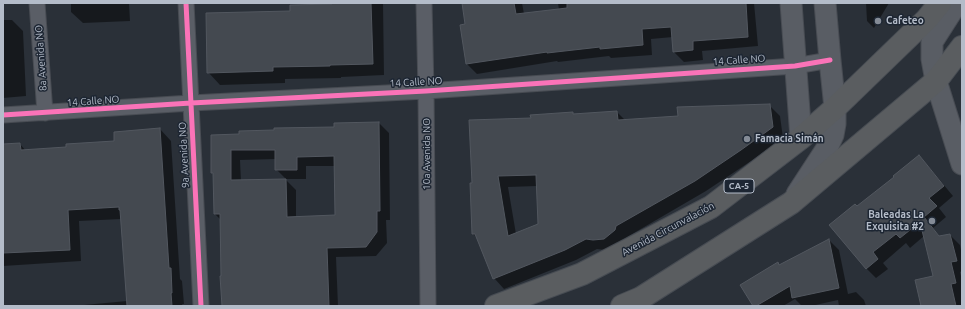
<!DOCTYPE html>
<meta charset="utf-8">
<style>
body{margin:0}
#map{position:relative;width:965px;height:309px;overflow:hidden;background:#2a3038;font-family:Ubuntu,sans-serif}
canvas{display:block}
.frame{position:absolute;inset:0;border:4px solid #b4bcc9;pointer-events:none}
</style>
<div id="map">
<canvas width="965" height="309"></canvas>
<div class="frame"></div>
</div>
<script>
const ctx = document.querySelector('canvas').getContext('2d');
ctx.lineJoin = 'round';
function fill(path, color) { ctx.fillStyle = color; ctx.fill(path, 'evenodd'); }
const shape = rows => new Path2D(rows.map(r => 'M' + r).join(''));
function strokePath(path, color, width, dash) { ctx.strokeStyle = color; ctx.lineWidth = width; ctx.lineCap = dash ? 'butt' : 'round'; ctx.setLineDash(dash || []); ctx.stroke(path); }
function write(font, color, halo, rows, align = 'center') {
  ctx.font = font + ' Ubuntu,sans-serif'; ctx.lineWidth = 3; ctx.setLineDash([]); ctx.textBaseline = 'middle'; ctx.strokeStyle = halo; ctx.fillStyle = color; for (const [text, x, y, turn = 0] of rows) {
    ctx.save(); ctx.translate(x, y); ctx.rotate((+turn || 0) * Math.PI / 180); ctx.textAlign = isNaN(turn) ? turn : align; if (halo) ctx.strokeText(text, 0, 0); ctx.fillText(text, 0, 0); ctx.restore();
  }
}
fill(shape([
 [71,3,129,3,130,21,83,23,71,12],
 [333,3,383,3,384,75,341,77,341,78,285,79,285,83,220,85,208,72,291,12,333,5],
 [463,3,522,3,524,14,559,10,558,3,754,3,758,46,702,51,703,60,684,62,674,52,673,37,651,39,652,55,611,58,609,56,558,62,557,61,477,74,467,64,466,25],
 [866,3,889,3,874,28,867,21],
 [3,20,12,20,23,31,26,96,3,98],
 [769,105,780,116,783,138,751,161,706,191,627,237,625,241,605,250,597,249,576,260,504,289,494,278,478,238,473,234,473,184,532,119,572,113,574,115,617,112,626,121,679,117],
 [537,186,539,224,516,234,508,187],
 [379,123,389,133,390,220,386,220,387,243,376,256,336,257,338,306,223,306,221,220,215,214,214,175,212,173,212,136,335,128],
 [276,159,276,169,286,179,306,179,306,166,335,166,336,216,296,217,296,190,286,180,241,181,240,160],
 [160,129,171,141,180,279,182,281,184,304,182,304,183,306,84,306,84,305,127,301,122,219,79,221,81,261,3,266,3,145,20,144,26,151,67,148,115,141],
 [919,156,928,166,953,196,939,208,946,217,933,228,940,237,950,235,960,245,962,254,962,271,960,272,962,280,962,306,922,306,934,277,924,236,910,248,906,243,883,263,888,269,876,278,866,268,857,207,895,177],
 [829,240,839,250,848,294,856,292,864,300,866,306,839,306,838,300,811,306,802,306,795,299,783,306,754,306,779,266]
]), '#0007');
const building = shape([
 [332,3,371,3,373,64,330,65,330,66,273,67,273,71,207,73,206,13,290,11,290,5,332,4,332,3],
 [462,3,514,3,516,14,567,8,567,3,746,3,748,37,693,41,693,50,673,52,671,27,642,29,643,45,600,49,600,47,547,53,547,52,466,64,460,25,465,24,462,3],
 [770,104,773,127,741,150,695,181,616,226,615,230,604,239,593,240,586,239,565,250,493,279,475,234,472,234,470,183,472,183,469,120,531,118,530,115,573,112,573,114,617,111,618,120,678,116,677,107,770,104],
 [536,175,538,224,508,236,498,176,536,175],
 [379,122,380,211,377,211,377,232,366,247,327,248,329,306,222,306,220,276,221,276,220,214,214,214,213,173,211,173,211,135,239,134,239,131,274,130,274,128,334,127,334,123,379,122],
 [231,150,275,150,275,170,297,170,297,157,334,156,335,215,287,217,286,179,231,180,231,150],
 [160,128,169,268,171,268,172,293,171,293,172,306,127,306,120,210,119,210,119,207,68,210,70,250,3,253,3,144,20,143,21,150,66,147,66,144,114,141,114,132,160,128],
 [919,155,944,186,929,198,937,206,924,217,939,236,950,234,957,261,951,262,956,283,951,284,956,306,921,306,915,280,933,276,920,222,900,238,896,234,873,252,878,259,866,269,829,225,855,204,857,206,894,177,893,176,919,155],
 [829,239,839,288,792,298,790,286,756,306,753,306,740,285,778,262,779,265,829,239]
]);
fill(building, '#444950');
strokePath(building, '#52575f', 1);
const street = shape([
 [37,3,45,113],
 [186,3,201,306],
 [424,3,426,91,428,306],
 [3,115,191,103,426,91,795,66,830,60]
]);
const secondary = shape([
 [791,3,801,138],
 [957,3,932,42,932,59,936,81,962,164],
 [797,194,827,148,833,135,835,124,835,108,830,60,825,3]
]);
const highway = shape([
 [496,306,582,274,711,207,801,138,835,108,927,19,940,3],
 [622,306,641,298,791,203,936,81,962,47]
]);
strokePath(street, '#484c53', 17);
strokePath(secondary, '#484c53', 23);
strokePath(highway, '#474c53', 24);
strokePath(street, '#5a5e66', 15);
strokePath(secondary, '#595d64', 21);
strokePath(highway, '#5a5d60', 22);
strokePath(shape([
 [186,3,201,306],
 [3,115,191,103,426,91,795,66,830,60]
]), '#fb73b8', 5);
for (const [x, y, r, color] of [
 [878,21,4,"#848b96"],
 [747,139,4,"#848b96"],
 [932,221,4,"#848b96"]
]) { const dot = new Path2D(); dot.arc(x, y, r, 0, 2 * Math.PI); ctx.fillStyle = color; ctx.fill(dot); strokePath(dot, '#1d2633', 1.5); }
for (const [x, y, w] of [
 [739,186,30]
]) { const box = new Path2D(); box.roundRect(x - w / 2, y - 7, w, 14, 3); ctx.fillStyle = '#1d2633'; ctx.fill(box); strokePath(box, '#b4bcc9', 1); }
write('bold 9px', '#b4bcc9', null, [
 ["CA-5",739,186]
]);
write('bold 10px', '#b4bcc9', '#1d2633', [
 ["Cafeteo",886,21],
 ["Famacia Simán",755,139],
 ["Baleadas La",924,215,"right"],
 ["Exquisita #2",924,227,"right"]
], 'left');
write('10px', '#b4bcc9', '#1d2633', [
 ["8a Avenida NO",41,58,-94],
 ["14 Calle NO",739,60,-4],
 ["14 Calle NO",416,82,-3],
 ["14 Calle NO",93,101,-4],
 ["10a Avenida NO",427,154,-90],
 ["9a Avenida NO",184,155,-93],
 ["Avenida Circunvalación",668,229,-28]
]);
</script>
